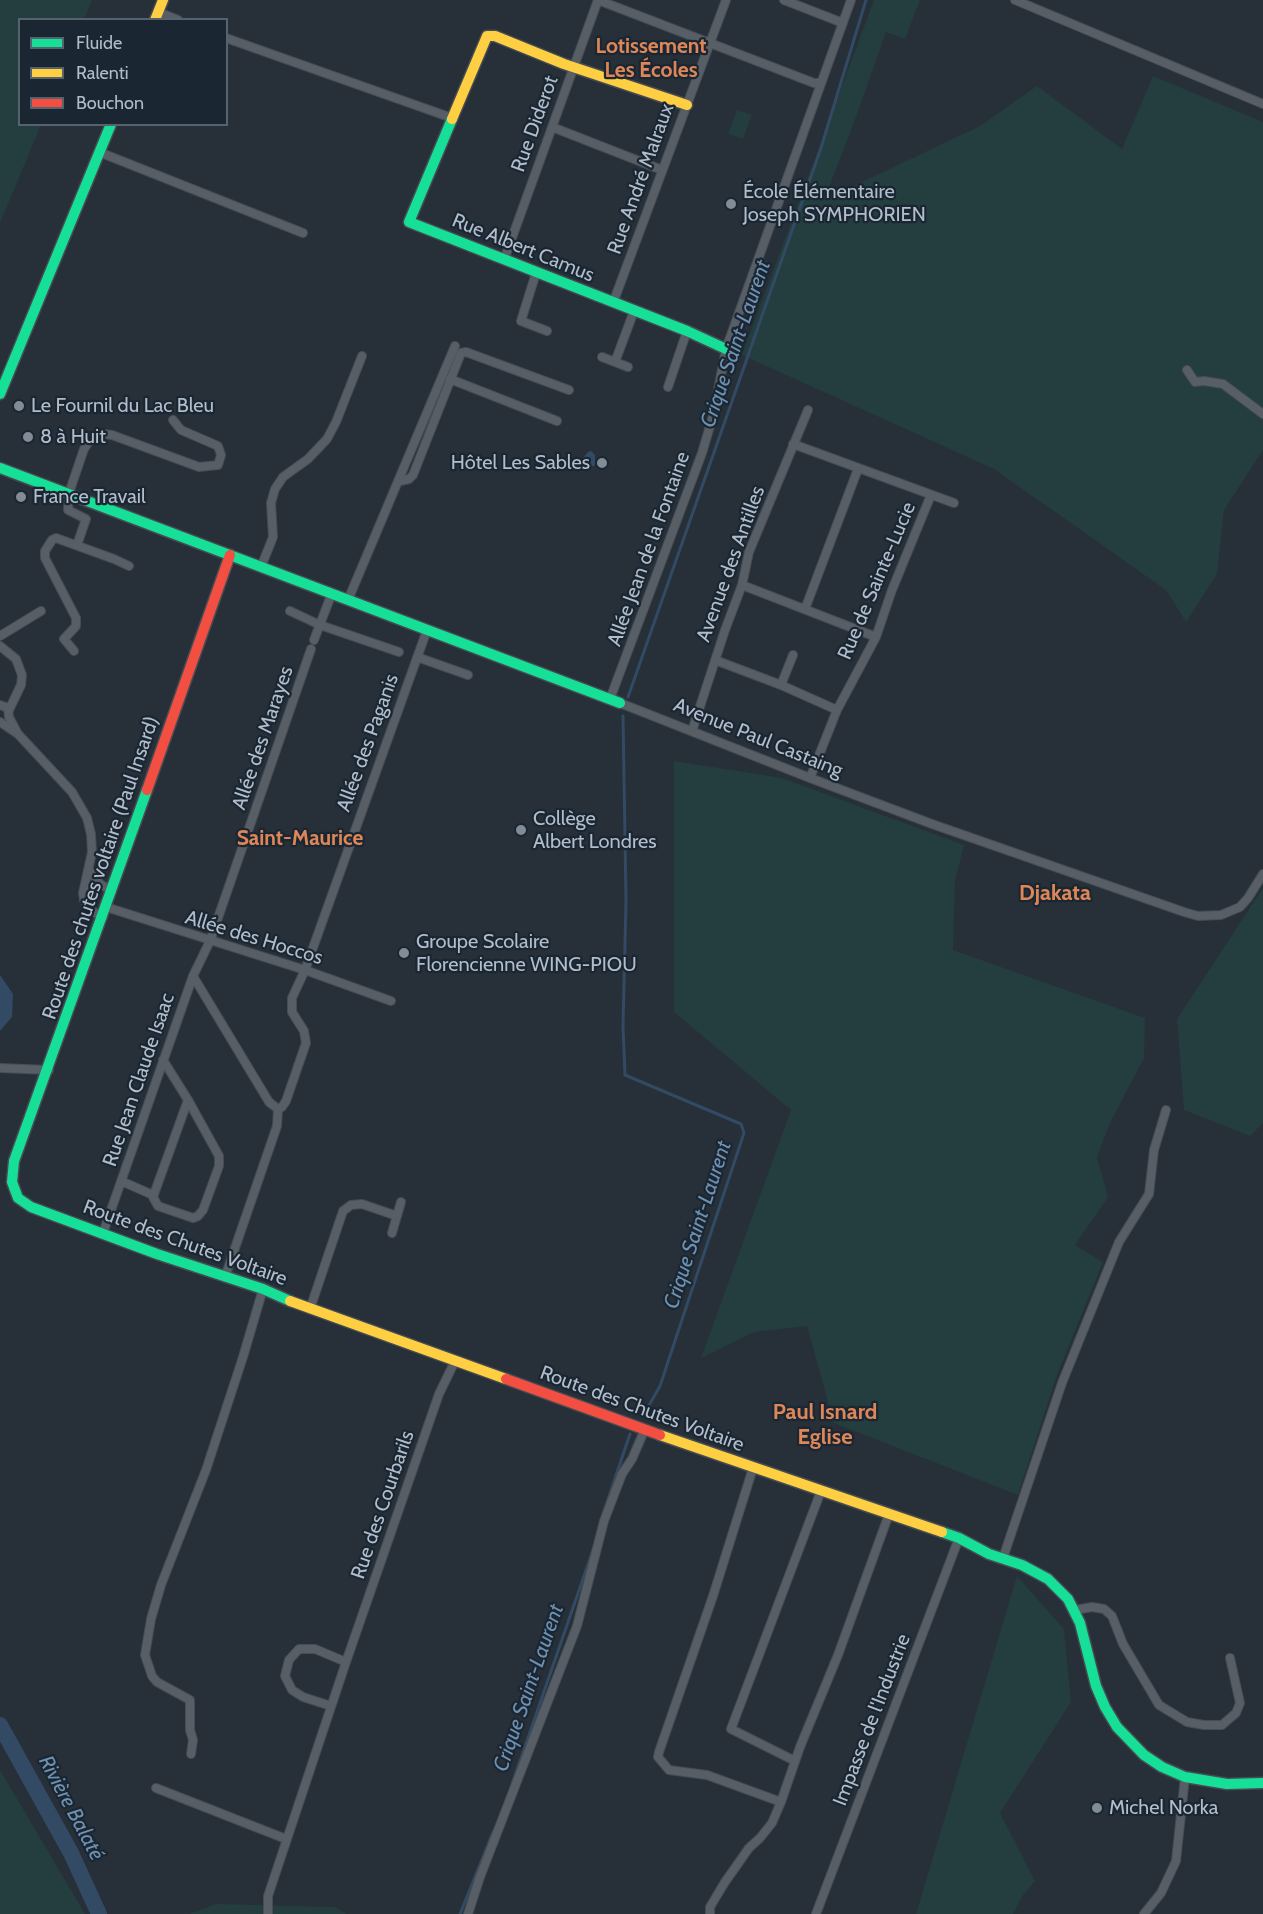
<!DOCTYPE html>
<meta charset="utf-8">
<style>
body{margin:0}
#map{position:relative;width:1263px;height:1914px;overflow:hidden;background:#273038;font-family:Cabin,sans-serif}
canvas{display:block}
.legend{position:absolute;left:18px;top:18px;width:210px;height:108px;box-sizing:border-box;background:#1a2733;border:2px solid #56636f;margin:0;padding:8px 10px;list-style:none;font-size:18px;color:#b1bdca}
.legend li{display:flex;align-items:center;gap:12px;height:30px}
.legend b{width:30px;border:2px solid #56636f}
</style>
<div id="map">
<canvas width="1263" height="1914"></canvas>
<ul class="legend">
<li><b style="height:8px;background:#16e098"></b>Fluide</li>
<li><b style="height:8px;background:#ffcf43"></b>Ralenti</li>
<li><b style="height:8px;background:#f24e42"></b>Bouchon</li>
</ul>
</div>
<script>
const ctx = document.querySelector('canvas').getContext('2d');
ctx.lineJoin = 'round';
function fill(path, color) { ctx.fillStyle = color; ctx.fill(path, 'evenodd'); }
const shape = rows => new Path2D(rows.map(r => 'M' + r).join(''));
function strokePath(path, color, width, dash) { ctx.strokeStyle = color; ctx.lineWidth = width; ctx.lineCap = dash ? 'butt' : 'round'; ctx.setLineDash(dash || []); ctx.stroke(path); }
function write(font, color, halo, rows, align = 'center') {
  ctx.font = font + ' Cabin,sans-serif'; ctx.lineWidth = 4.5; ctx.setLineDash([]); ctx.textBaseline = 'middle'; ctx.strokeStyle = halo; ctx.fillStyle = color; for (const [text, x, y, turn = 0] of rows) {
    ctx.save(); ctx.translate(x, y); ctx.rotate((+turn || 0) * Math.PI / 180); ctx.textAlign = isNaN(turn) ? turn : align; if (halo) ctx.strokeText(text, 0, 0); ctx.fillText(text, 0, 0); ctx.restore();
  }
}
fill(shape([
 [0,0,92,0,84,19,20,20,20,124,41,125,0,223],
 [874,0,920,0,905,39,886,32,856,117,824,200,980,126,1037,86,1122,149,1153,76,1263,122,1263,450,1224,510,1217,574,1186,622,1166,590,994,469,742,355],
 [737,110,752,115,743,139,728,134],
 [674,761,782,778,964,845,955,881,953,950,1145,1018,1144,1058,1110,1123,1097,1157,1108,1197,1075,1245,1103,1262,1057,1375,1018,1495,834,1423,807,1326,754,1332,701,1358,791,1110,674,1012],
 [1263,888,1263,1123,1250,1136,1184,1110,1177,1019],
 [1017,1576,1064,1629,1071,1702,1000,1813,1035,1881,1023,1895,1013,1914,916,1914],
 [0,1770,85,1914,0,1914],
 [216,1904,335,1907,347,1914,189,1914]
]), '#243d3e');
fill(shape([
 [591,451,595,455,595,465,584,471,581,460,588,452],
 [0,975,13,994,12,1017,0,1031]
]), '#324a63');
strokePath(shape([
 [628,697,821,148,866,0],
 [623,716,626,901,623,1027,625,1075,741,1124,744,1133,660,1386,643,1416],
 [603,1514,630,1434],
 [511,1787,594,1547],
 [460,1914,493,1832]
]), '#324a63', 3);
strokePath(shape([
 [0,1725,71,1853,99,1914]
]), '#324a63', 16);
const street = shape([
 [598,0,814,83,821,83],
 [784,0,843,23],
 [1015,0,1263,104],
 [158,12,178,20],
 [226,38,452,118],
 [552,127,662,170],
 [99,152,303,233],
 [504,260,598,0],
 [536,273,521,321,547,331],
 [613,303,726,0],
 [602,357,628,367],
 [615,362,634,311],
 [1187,370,1195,382,1204,381,1223,384,1263,414],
 [450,379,557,421],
 [668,387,687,331],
 [793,444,954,503],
 [400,481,409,479,413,475,461,353,466,352,569,390],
 [77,545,86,519,68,510,69,493,84,449,93,436,103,434,112,435,199,467,218,465,221,455,218,446,181,430,173,420],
 [261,567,273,537,271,503,275,489,283,477,308,459,327,439,336,422,362,356],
 [742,585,876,637],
 [348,600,455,346],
 [805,609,858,469],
 [290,611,320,625,399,652],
 [0,636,41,611],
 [314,640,332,593],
 [0,646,16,659,22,675,21,685,9,710],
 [74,651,64,639,76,626,76,618,45,558,45,551,52,540,56,538,114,559,129,566],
 [417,657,468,675],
 [715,660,781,685,837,710],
 [781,685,793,655],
 [610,699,702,453,713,416,726,349,851,0],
 [620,703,810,778,932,824,1184,912,1198,916,1221,915,1240,907,1248,898,1263,874],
 [0,705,8,708,9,717,18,734],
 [0,722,18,734,72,792,87,818,91,834,92,852,83,893,84,900,90,910,103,917],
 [692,731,725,630,742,585,749,552,808,410],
 [810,778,837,710,876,637,892,590,931,495],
 [89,870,100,884,112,891],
 [106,907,305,970,391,1001],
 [193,976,269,1102,278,1109],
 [163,1060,188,1100,219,1156,219,1166,203,1210,198,1216,193,1218,158,1206,153,1197,188,1100],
 [0,1068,49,1070],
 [278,1109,282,1107,286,1101,306,1043,304,1031,292,1012,292,998,305,970,427,630],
 [121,1181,153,1195],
 [103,1233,193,976,210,941,311,649],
 [392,1233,401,1202],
 [225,1277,277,1126,278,1109],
 [310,1309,343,1211,351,1205,362,1204,397,1216],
 [1003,1558,1062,1383,1119,1242,1149,1194,1154,1150,1166,1110],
 [1075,1610,1092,1607,1104,1609,1112,1616,1123,1644,1159,1705,1187,1722,1204,1725,1222,1725,1236,1713,1240,1703,1230,1658],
 [331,1706,303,1697,292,1690,285,1676,289,1660,299,1649,315,1649,346,1662],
 [191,1754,193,1740,190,1730,190,1700,157,1682,152,1676,145,1655,151,1619,161,1585,206,1470,243,1357,263,1289],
 [795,1761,731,1729,821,1491],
 [156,1788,286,1839],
 [781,1802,800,1747,838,1655,889,1514],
 [268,1914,268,1896,346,1662,439,1394,455,1361],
 [468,1914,480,1877,577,1626,604,1521,622,1474,632,1459,645,1429],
 [710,1914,710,1907,725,1882,749,1848,760,1838,772,1823,781,1802,707,1775,669,1770,658,1757,659,1752,713,1596,753,1468],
 [816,1914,959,1538],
 [1144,1914,1161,1893,1176,1861,1185,1777]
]);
const fast = shape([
 [452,119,409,222,687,331,726,349],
 [0,394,111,124],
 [0,468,620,703],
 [147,790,14,1161,12,1182,18,1198,31,1207,157,1254,263,1289,290,1301],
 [942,1532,959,1538,989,1554,1022,1565,1048,1579,1068,1599,1080,1623,1096,1686,1105,1707,1117,1727,1144,1755,1162,1767,1185,1777,1227,1784,1263,1783]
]);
const slow = shape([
 [155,20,163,0],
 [452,119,487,36,495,36,564,64,687,105],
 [290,1301,506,1379],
 [660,1435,942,1532]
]);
const jam = shape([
 [147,790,230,555],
 [506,1379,660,1435]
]);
strokePath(street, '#464c52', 10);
strokePath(fast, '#464c52', 13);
strokePath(slow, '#464c52', 13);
strokePath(jam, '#464c52', 13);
strokePath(street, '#585e66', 8);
strokePath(fast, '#16e098', 10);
strokePath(slow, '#ffcf43', 10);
strokePath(jam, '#f24e42', 10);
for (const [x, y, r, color] of [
 [731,204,6,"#818c97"],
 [19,406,6,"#818c97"],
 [28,437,6,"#818c97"],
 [602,463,6,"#818c97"],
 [21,497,6,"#818c97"],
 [521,830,6,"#818c97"],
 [404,953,6,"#818c97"],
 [1097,1808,6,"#818c97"]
]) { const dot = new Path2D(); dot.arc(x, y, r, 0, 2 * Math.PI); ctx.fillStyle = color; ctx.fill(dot); strokePath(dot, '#1a2733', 2); }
write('20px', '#b1bdca', '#1a2733', [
 ["Rue Diderot",535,124,-70],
 ["Rue André Malraux",641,179,-70],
 ["Rue Albert Camus",523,248,22],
 ["Allée Jean de la Fontaine",649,549,-70],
 ["Avenue des Antilles",731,564,-70],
 ["Rue de Sainte-Lucie",877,581,-67],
 ["Allée des Marayes",263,738,-71],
 ["Avenue Paul Castaing",758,738,22],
 ["Allée des Paganis",368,743,-70],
 ["Route des chutes voltaire (Paul Insard)",101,868,-71],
 ["Allée des Hoccos",254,938,17],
 ["Rue Jean Claude Isaac",139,1080,-71],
 ["Route des Chutes Voltaire",185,1243,20],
 ["Route des Chutes Voltaire",642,1409,20],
 ["Rue des Courbarils",383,1505,-71],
 ["Impasse de l'Industrie",872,1720,-69]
]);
write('20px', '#b1bdca', '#1a2733', [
 ["École Élémentaire",743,192],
 ["Joseph SYMPHORIEN",743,215],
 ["Le Fournil du Lac Bleu",31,406],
 ["8 à Huit",40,437],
 ["Hôtel Les Sables",590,463,"right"],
 ["France Travail",33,497],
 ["Collège",533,819],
 ["Albert Londres",533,842],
 ["Groupe Scolaire",416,942],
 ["Florencienne WING-PIOU",416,965],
 ["Michel Norka",1109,1808]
], 'left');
write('bold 21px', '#de8658', '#1a2733', [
 ["Lotissement",651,47],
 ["Les Écoles",651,71],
 ["Saint-Maurice",300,839]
]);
write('italic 21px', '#6f90b0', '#1a2733', [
 ["Crique Saint-Laurent",736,344,-71],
 ["Crique Saint-Laurent",698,1225,-72],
 ["Crique Saint-Laurent",529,1688,-71],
 ["Rivière Balaté",71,1808,62]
]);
write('bold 22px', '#de8658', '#1a2733', [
 ["Djakata",1055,894],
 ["Paul Isnard",825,1413],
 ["Eglise",825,1438]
]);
</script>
